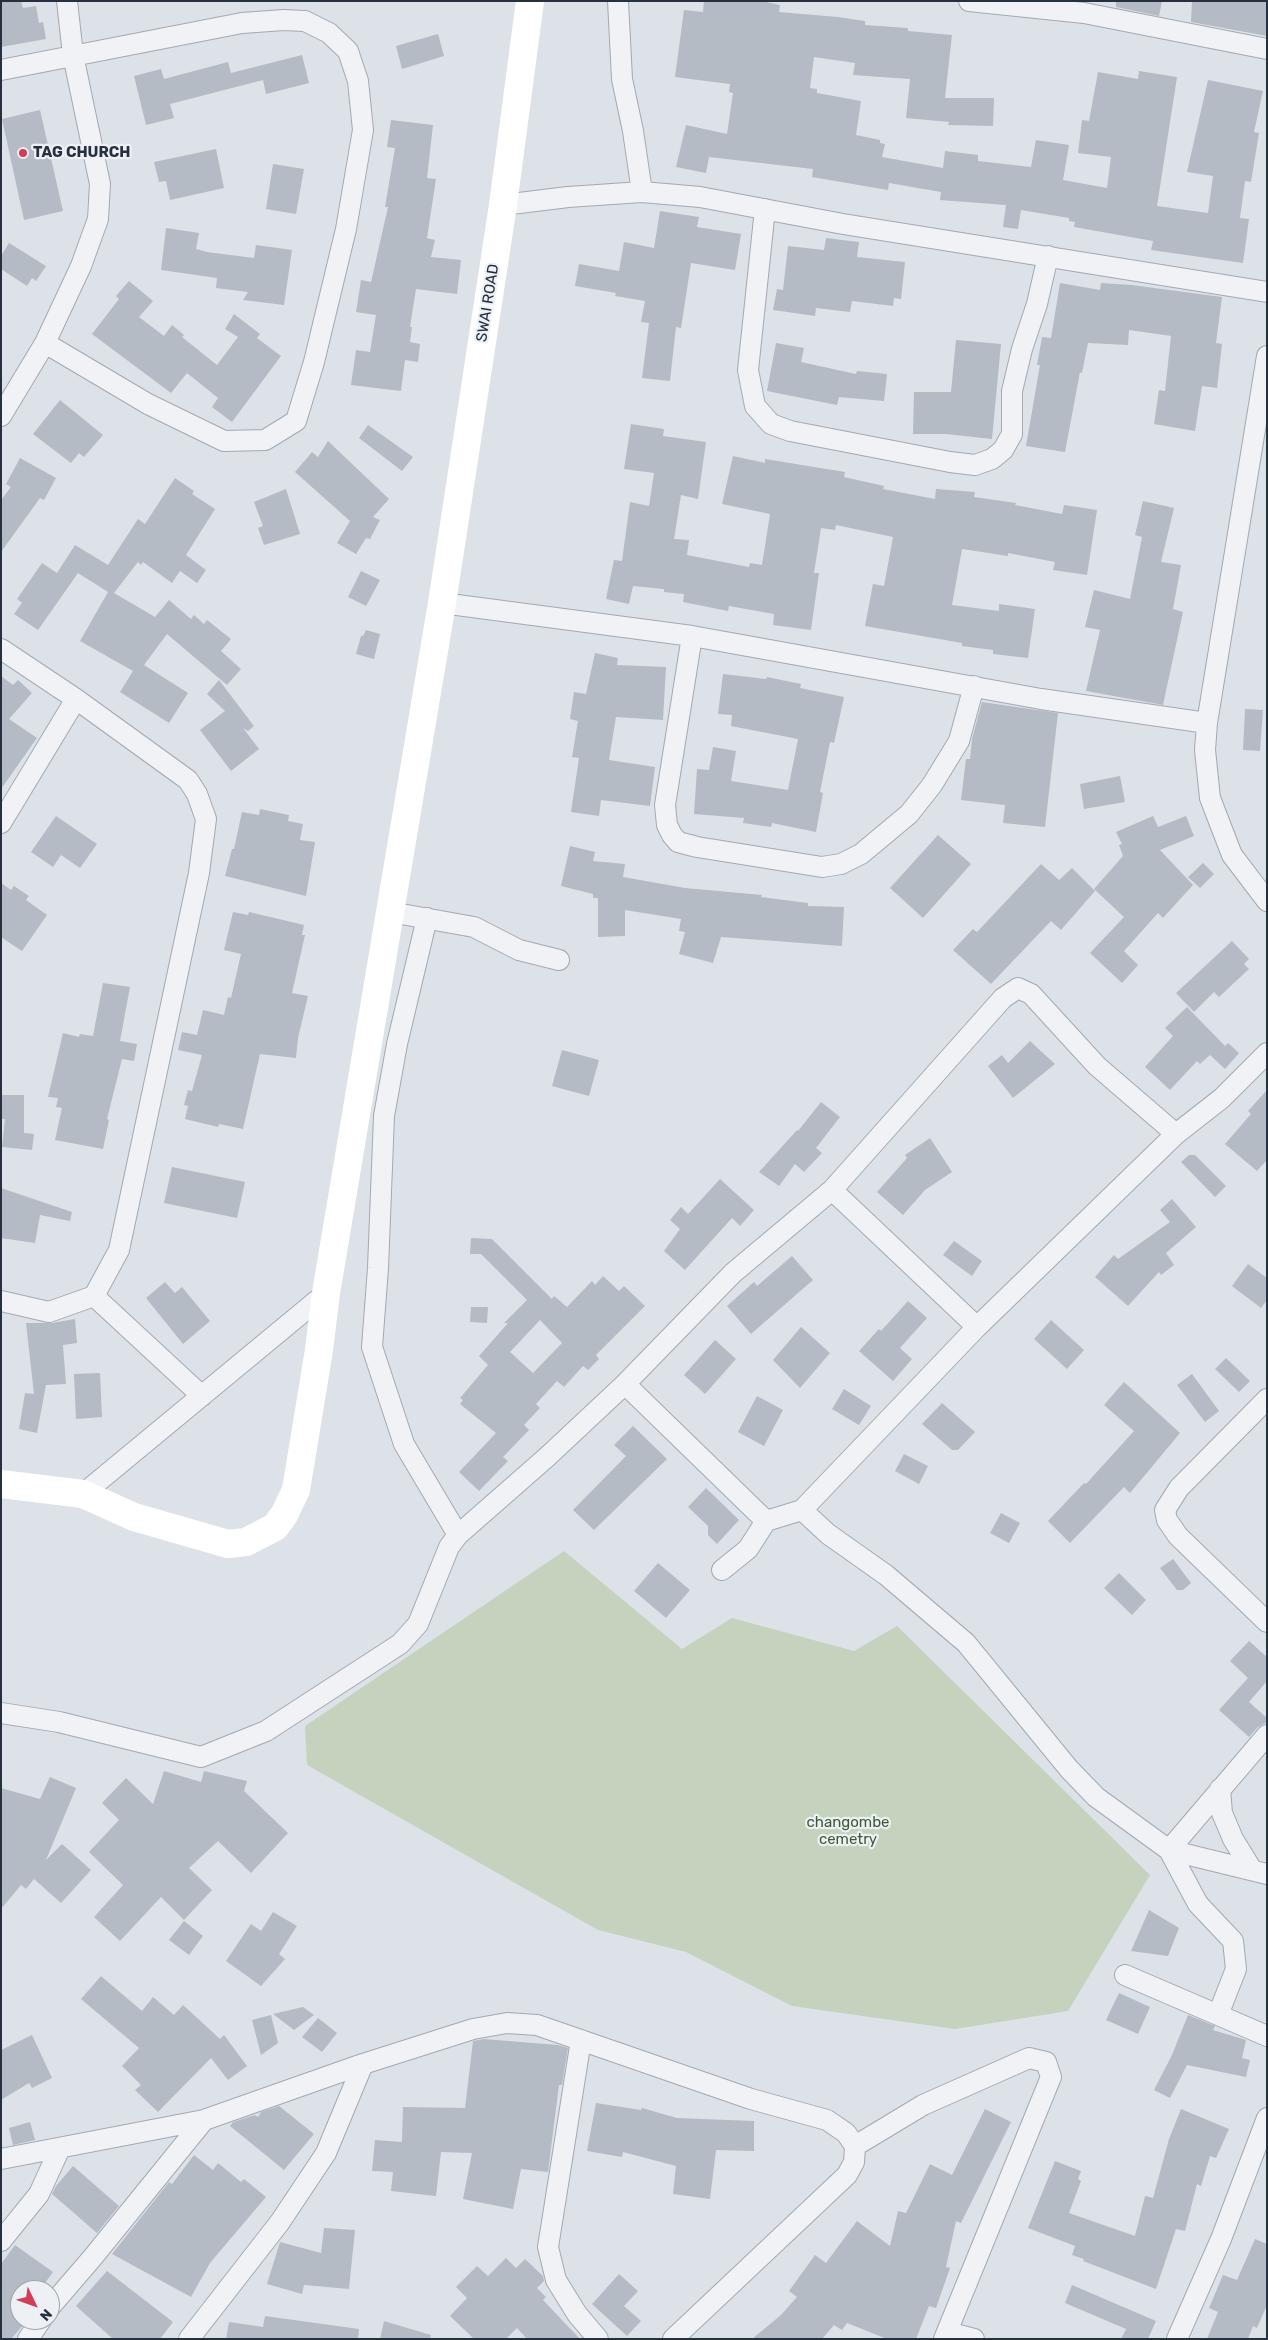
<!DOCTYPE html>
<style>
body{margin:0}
#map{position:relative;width:1268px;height:2340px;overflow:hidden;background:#dde2e8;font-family:Rubik,sans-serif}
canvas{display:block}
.frame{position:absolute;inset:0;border:2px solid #26303f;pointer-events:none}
.north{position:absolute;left:10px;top:2280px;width:50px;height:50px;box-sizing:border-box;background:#edf1f5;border:1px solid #9da4ac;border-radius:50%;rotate:132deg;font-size:14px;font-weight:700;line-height:20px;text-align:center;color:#26303f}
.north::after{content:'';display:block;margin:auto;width:18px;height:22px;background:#d23d57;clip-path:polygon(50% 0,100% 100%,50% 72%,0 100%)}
</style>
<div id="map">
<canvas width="1268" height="2340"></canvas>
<div class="frame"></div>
<div class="north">N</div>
</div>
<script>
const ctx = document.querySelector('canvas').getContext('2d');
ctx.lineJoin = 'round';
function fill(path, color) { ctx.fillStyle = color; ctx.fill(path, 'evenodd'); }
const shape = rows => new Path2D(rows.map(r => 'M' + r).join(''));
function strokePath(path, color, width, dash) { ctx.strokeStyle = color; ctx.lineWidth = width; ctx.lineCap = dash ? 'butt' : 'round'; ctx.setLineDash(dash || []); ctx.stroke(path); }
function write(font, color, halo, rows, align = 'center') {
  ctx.font = font + ' Rubik,sans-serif'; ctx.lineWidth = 4.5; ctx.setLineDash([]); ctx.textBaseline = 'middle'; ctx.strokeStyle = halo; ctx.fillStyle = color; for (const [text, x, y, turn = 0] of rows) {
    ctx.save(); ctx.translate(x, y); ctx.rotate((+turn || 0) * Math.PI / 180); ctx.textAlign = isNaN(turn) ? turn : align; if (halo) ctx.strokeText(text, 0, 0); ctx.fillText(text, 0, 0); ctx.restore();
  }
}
fill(shape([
 [564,1551,682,1649,732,1618,854,1651,897,1626,1150,1875,1068,2011,955,2029,792,2006,686,1952,598,1930,307,1765,305,1726]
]), '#c4d2be');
fill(shape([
 [1,1,21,1,23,8,36,6,39,23,43,22,46,39,1,47],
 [704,1,762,1,780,5,779,12,838,17,865,21,865,25,908,28,908,31,952,35,945,98,994,98,993,126,948,125,949,122,906,118,910,79,853,75,855,63,814,57,810,88,817,89,817,93,861,101,856,135,880,140,880,143,885,144,882,157,943,168,945,151,978,155,978,161,1031,167,1036,140,1069,145,1063,180,1107,188,1111,157,1078,153,1082,120,1089,121,1098,72,1138,79,1139,71,1177,77,1157,206,1208,213,1213,176,1187,172,1208,80,1263,91,1254,132,1259,133,1251,182,1245,181,1240,218,1249,219,1243,263,1151,250,1153,241,1074,227,1075,222,1069,221,1069,218,1021,210,1018,229,1003,227,1006,205,940,200,941,192,889,183,888,190,812,177,813,169,709,157,706,173,676,167,686,125,727,134,733,93,729,92,730,84,675,77,684,10,703,12],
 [1116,1,1162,1,1159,16,1116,7],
 [1192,1,1267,1,1267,36,1191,22],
 [438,34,444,56,402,69,396,46],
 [302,55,309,83,266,94,263,80,170,104,174,118,146,125,134,76,161,69,164,79,228,62,231,73],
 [40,110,63,211,24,220,2,119],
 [391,120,433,125,427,178,436,179,427,238,435,240,431,257,461,260,457,294,416,289,410,327,412,327,410,342,420,344,418,362,405,360,401,391,351,385,356,350,370,352,376,315,356,312,361,280,371,282,388,207,385,207,395,148,387,147],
 [216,149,224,188,170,200,166,181,159,182,154,162],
 [273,164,304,169,296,214,266,209],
 [660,211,699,217,697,227,741,234,735,270,691,263,681,328,676,327,670,381,642,378,649,323,641,322,645,301,615,296,616,293,575,286,579,264,619,271,624,242,654,248],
 [166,228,199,233,196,249,207,252,254,258,256,245,292,250,284,305,243,300,248,292,216,288,217,278,161,270],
 [826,238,859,242,857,257,905,262,901,299,894,298,893,306,852,301,850,312,816,308,815,316,773,310,777,289,783,290,788,246,824,250],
 [9,243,46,266,36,281,32,278,27,286,1,269,1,256],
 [129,281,153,301,139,317,164,336,172,325,184,335,182,337,217,365,238,337,225,329,234,314,260,334,257,338,281,356,232,422,212,407,218,398,187,373,171,393,92,334,119,299,116,296],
 [1060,283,1100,290,1101,283,1132,285,1222,297,1216,343,1222,344,1217,388,1202,386,1195,431,1154,424,1159,390,1165,391,1171,336,1129,330,1128,345,1088,343,1082,373,1080,372,1065,452,1026,446,1040,365,1037,365,1042,337,1051,338],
 [956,340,1001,344,992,439,946,434,913,434,914,392,951,392],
 [776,343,804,348,801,362,856,374,857,371,887,374,884,401,839,397,837,405,767,391],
 [60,400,103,435,84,457,79,453,71,463,33,434],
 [631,424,664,429,663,436,706,442,698,499,681,495,674,539,689,540,687,555,749,567,750,563,762,565,770,514,722,504,733,456,765,463,765,459,845,472,844,477,884,486,883,489,935,499,936,489,975,492,974,497,1016,503,1015,505,1062,514,1064,505,1097,510,1087,575,1053,570,1055,562,1008,553,1008,556,962,549,952,605,999,611,999,604,1035,609,1028,658,993,654,993,650,962,646,962,643,865,626,873,584,884,586,893,537,836,525,835,530,821,528,814,573,819,573,811,630,773,625,774,614,729,606,728,611,683,602,684,594,664,592,664,589,633,586,629,604,606,599,614,560,622,561,630,502,649,506,654,473,624,469],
 [368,425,413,457,402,471,359,438],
 [328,441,389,499,373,517,380,520,370,539,366,538,356,554,337,543,350,521,295,472,312,452,318,457],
 [20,458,56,478,44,500,40,498,1,552,1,500,11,487,6,484],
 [175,478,194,491,192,494,215,509,186,555,206,570,197,583,180,571,172,583,143,562,141,565,138,562,114,593,155,617,169,600,191,619,194,615,204,624,207,620,231,639,221,651,241,669,227,685,167,634,144,665,188,693,169,723,120,692,133,671,80,641,108,592,78,573,38,630,14,614,22,603,17,599,42,563,57,573,75,545,108,565,138,519,145,524],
 [286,489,300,534,264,545,258,528,263,526,254,502],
 [1143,501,1174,508,1161,562,1181,565,1173,609,1183,612,1163,705,1086,691,1100,630,1085,627,1094,590,1130,599,1142,537,1135,535],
 [361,571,380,580,366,606,348,597],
 [366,630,380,634,374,659,356,654,361,636,363,636],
 [595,653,618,658,617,665,666,667,663,720,616,717,609,760,655,767,650,806,601,800,599,816,571,812,579,758,572,757,578,721,570,719,574,692,586,694],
 [723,674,766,679,767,677,801,684,800,688,844,697,834,743,830,742,820,792,823,793,816,832,772,823,771,827,743,823,744,818,694,814,697,769,709,770,713,747,736,751,731,781,788,790,798,739,731,726,732,715,718,714],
 [1,676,13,685,18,680,32,693,9,719,37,738,1,789],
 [219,680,254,726,248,731,243,728,259,749,231,771,200,730,225,711,207,694],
 [982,702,1058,713,1045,827,1003,823,1005,805,961,800,966,759,970,759,972,739],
 [1245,709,1263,710,1260,751,1243,750],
 [1120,776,1125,802,1084,809,1080,784],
 [260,809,289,815,288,821,303,824,300,840,315,842,306,896,225,876,232,849,234,849,242,812,259,815],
 [56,816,97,844,80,868,61,855,53,867,31,852],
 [1153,816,1158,827,1186,816,1194,836,1160,850,1193,885,1163,918,1158,913,1124,951,1138,965,1122,983,1090,953,1124,917,1094,889,1123,856,1119,845,1122,844,1116,832],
 [938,835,971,864,923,918,890,888],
 [570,846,595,852,593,861,625,864,623,877,685,888,762,895,761,897,808,903,808,906,844,907,842,946,721,937,713,963,679,954,685,932,679,931,681,919,625,910,625,936,598,937,598,898,593,898,593,894,561,886],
 [1203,863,1214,874,1200,888,1188,877],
 [1041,864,1059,880,1072,868,1095,891,1061,930,1051,921,991,984,953,950,973,929,977,932],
 [1,883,11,890,14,886,29,896,26,900,47,915,22,951,1,937],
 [233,912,248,915,249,912,304,925,302,935,305,935,292,993,308,996,298,1038,296,1058,260,1054,243,1129,219,1124,218,1127,185,1119,188,1106,184,1105,188,1090,192,1091,202,1055,178,1050,182,1032,197,1035,203,1010,224,1015,228,997,231,998,241,954,224,950],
 [1232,941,1249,959,1244,964,1249,969,1219,997,1214,992,1194,1012,1176,993],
 [103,983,130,987,120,1041,137,1044,134,1061,122,1059,107,1119,109,1120,103,1149,55,1140,62,1108,56,1107,58,1098,48,1097,63,1033,79,1037,80,1034,93,1036],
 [1187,1007,1225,1046,1228,1043,1239,1053,1225,1069,1210,1055,1200,1064,1197,1061,1170,1090,1145,1067,1173,1036,1165,1028],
 [1030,1041,1055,1064,1013,1098,988,1066,1002,1055,1008,1063],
 [562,1050,599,1060,589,1096,552,1086],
 [1267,1090,1267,1160,1257,1171,1225,1144,1251,1114,1248,1111],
 [1,1095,24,1095,24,1133,34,1134,32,1150,2,1147,5,1119,1,1119],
 [821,1102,840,1117,816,1148,822,1153,804,1172,795,1164,779,1186,759,1172,797,1130,798,1131],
 [930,1138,952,1172,925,1190,903,1215,877,1192,907,1158,905,1155],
 [1189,1155,1195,1155,1226,1186,1215,1197,1181,1162],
 [172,1167,245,1182,237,1218,164,1203],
 [720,1179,754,1210,740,1226,732,1218,685,1270,664,1251,680,1229,670,1220,681,1207,688,1214],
 [1,1188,72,1212,70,1221,40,1215,35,1243,1,1238],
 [1172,1199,1196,1227,1166,1253,1174,1265,1161,1275,1159,1272,1128,1306,1095,1277,1114,1255,1118,1259,1170,1222,1160,1210],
 [471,1238,492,1239,552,1299,554,1296,567,1307,592,1281,595,1285,603,1276,619,1291,624,1286,645,1306,596,1355,599,1359,588,1370,583,1366,564,1387,557,1381,536,1404,540,1408,524,1425,529,1430,503,1457,508,1461,479,1491,459,1472,496,1433,460,1404,463,1400,460,1398,488,1365,479,1356,508,1323,504,1323,527,1300,481,1254,470,1254],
 [540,1320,562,1343,533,1373,510,1352],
 [954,1241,982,1261,972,1276,943,1255],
 [792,1256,813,1280,751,1334,727,1306,754,1282,757,1286],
 [1248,1264,1267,1278,1267,1300,1261,1308,1232,1286],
 [165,1282,175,1293,182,1287,210,1321,183,1344,146,1298],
 [908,1301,927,1318,900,1348,912,1359,893,1381,859,1351,879,1329,881,1331],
 [471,1307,488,1307,487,1323,470,1322],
 [75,1319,77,1343,63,1345,66,1384,46,1385,37,1433,19,1429,25,1393,34,1394,26,1323,52,1323],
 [1051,1320,1084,1350,1067,1369,1034,1339],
 [801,1327,830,1353,800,1388,773,1360],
 [715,1340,736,1359,705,1394,684,1375],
 [1226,1358,1250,1381,1239,1392,1215,1369],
 [100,1373,102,1417,76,1419,74,1374],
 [1192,1374,1219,1411,1205,1422,1177,1385],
 [1124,1382,1180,1433,1130,1493,1124,1487,1070,1543,1048,1521,1084,1483,1086,1484,1134,1431,1104,1405],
 [844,1389,871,1406,859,1425,832,1409],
 [757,1396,783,1410,764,1446,738,1432],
 [942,1403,975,1432,958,1450,952,1450,922,1424],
 [633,1426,667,1459,594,1530,573,1510,626,1456,614,1445],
 [904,1454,928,1466,919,1484,895,1471],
 [706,1488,739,1520,717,1544,708,1535,708,1526,688,1507],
 [1001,1513,1020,1523,1009,1543,990,1533],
 [1173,1559,1191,1583,1183,1590,1177,1590,1160,1568],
 [658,1563,690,1590,666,1618,634,1591],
 [1119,1573,1146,1600,1132,1615,1104,1588],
 [1249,1641,1267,1657,1267,1681,1249,1702,1267,1718,1267,1722,1258,1727,1249,1737,1219,1710,1248,1678,1230,1661],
 [164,1771,201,1782,204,1771,247,1781,244,1791,288,1833,251,1873,218,1841,189,1868,212,1890,184,1920,161,1897,120,1941,94,1917,123,1885,89,1852,119,1820,102,1803,126,1778,153,1804],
 [50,1777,76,1788,46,1860,62,1844,91,1870,61,1903,34,1879,26,1889,21,1885,1,1909,1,1788,40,1799],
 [1149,1910,1179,1928,1168,1956,1131,1951],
 [273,1912,297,1926,279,1954,285,1959,261,1986,226,1961,251,1924,261,1931],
 [184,1921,203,1936,189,1955,169,1940],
 [101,1976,142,2011,153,1997,174,2015,183,2005,220,2039,224,2035,247,2066,228,2080,211,2058,158,2112,135,2090,141,2085,122,2066,139,2048,81,1999],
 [1119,1993,1150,2007,1138,2034,1106,2020],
 [303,2007,314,2015,294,2030,273,2014],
 [271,2015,278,2043,261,2055,252,2020],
 [1188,2015,1215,2026,1213,2030,1246,2040,1242,2058,1250,2060,1246,2077,1187,2065,1170,2098,1154,2090,1172,2055],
 [318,2018,337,2033,322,2052,302,2037],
 [32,2035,52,2078,32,2088,29,2083,1,2100,1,2050],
 [484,2039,558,2045,568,2048,562,2085,559,2085,548,2172,521,2169,513,2209,463,2199,472,2153,441,2152,436,2196,391,2191,393,2172,372,2171,375,2140,402,2142,403,2107,465,2108,473,2041],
 [596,2103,641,2110,642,2108,677,2118,754,2121,754,2151,716,2150,710,2199,673,2194,676,2166,623,2152,622,2157,587,2151],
 [279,2106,314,2134,284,2170,230,2126,233,2122,255,2115,258,2117,261,2112],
 [985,2109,1011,2122,961,2223,956,2221,946,2267,950,2268,936,2308,929,2306,916,2339,887,2339,847,2323,842,2330,834,2325,822,2339,752,2339,781,2315,797,2297,789,2291,815,2255,826,2263,857,2221,890,2246,898,2211,906,2213,930,2164,952,2175],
 [1181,2109,1229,2129,1216,2158,1210,2156,1201,2186,1197,2184,1185,2231,1176,2229,1156,2289,1083,2261,1084,2259,1072,2255,1075,2246,1028,2228,1055,2161,1081,2171,1078,2179,1081,2181,1069,2213,1135,2236,1145,2196,1153,2198,1169,2139],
 [30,2122,35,2140,13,2145,9,2128],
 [194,2155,213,2170,218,2163,241,2182,244,2179,266,2197,210,2263,191,2297,112,2254,169,2182,172,2184],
 [73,2166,119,2206,97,2233,52,2194,56,2186],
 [324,2228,355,2230,349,2289,304,2285,302,2294,267,2284,280,2242,321,2253],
 [1255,2239,1267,2244,1267,2305,1257,2328,1253,2326,1248,2339,1207,2339,1218,2312,1209,2308,1223,2275,1237,2280],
 [15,2245,53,2272,40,2290,20,2290,20,2320,25,2323,11,2339,1,2339,1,2264],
 [506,2258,516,2268,525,2259,543,2276,544,2281,537,2288,546,2297,543,2300,580,2339,527,2339,517,2328,506,2339,474,2339,450,2316,467,2298,456,2287,477,2266,488,2276],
 [107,2271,173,2322,160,2339,113,2339,76,2306],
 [619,2274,638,2291,624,2306,641,2321,627,2336,592,2304],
 [1072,2285,1156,2321,1148,2339,1121,2339,1126,2329,1065,2303],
 [265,2316,359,2329,358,2339,226,2339,229,2322,263,2327],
 [384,2321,431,2335,430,2339,380,2339]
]), '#b4bbc5');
const street = shape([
 [618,1,622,79,633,131,642,192],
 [969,1,1084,13,1267,49],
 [1,70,242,23,284,20,305,21,329,33,348,51,358,81,363,130,346,229,314,362,296,421,265,440,224,441,148,404,45,343],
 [503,205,568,197,642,192,700,197,843,224,1267,292],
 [765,209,748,370,755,406,771,424,790,431,950,462,975,465,992,459,1003,450,1012,434,1012,391,1022,349,1037,304,1048,256],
 [1267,356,1207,723,1205,750,1210,798,1232,855,1267,901],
 [1,416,45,343,81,266,98,219,100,184,73,55,67,1],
 [442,603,692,636,1041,699,1207,723],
 [692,636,665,805,667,825,672,835,678,842,697,847,822,867,841,864,861,854,909,814,932,785,959,741,974,686],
 [1,649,76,699,188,780,197,794,206,819,199,873,119,1250,94,1296,49,1312,1,1301],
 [1,823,76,699],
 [390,912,474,927,519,950,559,960],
 [427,918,397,1044,384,1116,378,1268,372,1347,404,1444,458,1535],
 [832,1190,977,1327],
 [94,1296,202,1396],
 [625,1384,766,1521],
 [1267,1399,1179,1488,1165,1510,1167,1520,1178,1536,1267,1622],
 [83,1494,326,1293],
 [802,1510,828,1534,886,1575,966,1643,1069,1769,1096,1797,1169,1850,1267,1874],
 [722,1570,748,1549,766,1521,802,1510,977,1327,1176,1134,1222,1098,1267,1053],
 [1,1713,59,1722,201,1757,266,1731,400,1644,418,1624,449,1547,458,1535,547,1457,625,1384,733,1273,832,1190,1003,998,1018,988,1031,994,1097,1066,1176,1134],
 [1220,1789,1222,1813,1233,1839,1252,1870],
 [1125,1975,1267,2036],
 [1218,2015,1236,1969,1233,1941,1198,1904,1169,1850,1267,1735],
 [581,2040,548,2247,556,2280,577,2314,598,2339],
 [855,2146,923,2105,1029,2058,1046,2062,1051,2077,944,2339],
 [1,2159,204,2120,363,2064,473,2029,507,2023,537,2025,751,2099,827,2120,846,2133,855,2146,854,2162,847,2175,673,2339],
 [1,2241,39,2194,60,2148],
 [50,2307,93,2257,204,2120],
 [947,2332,974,2339],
 [28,2339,41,2320],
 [189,2339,280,2222,326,2153,363,2064],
 [1177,2339,1221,2239,1267,2118]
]);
strokePath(street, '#a2a9b2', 22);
strokePath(street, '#f0f2f6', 20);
strokePath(shape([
 [1,1484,83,1494,134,1517,228,1544,246,1542,275,1527,284,1515,296,1490,319,1350,326,1293,442,603,503,205,530,1]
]), '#fff', 28);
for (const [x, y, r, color] of [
 [23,153,5,"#d23d57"]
]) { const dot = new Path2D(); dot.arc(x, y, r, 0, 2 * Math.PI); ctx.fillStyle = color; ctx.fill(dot); strokePath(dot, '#edf1f5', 2); }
write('bold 15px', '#26303f', '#edf1f5', [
 ["TAG CHURCH",33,153]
], 'left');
write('15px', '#26303f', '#edf1f5', [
 ["SWAI ROAD",488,303,-81]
]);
write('15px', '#3c5b33', '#edf1f5', [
 ["changombe",848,1823],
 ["cemetry",848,1840]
]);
</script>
